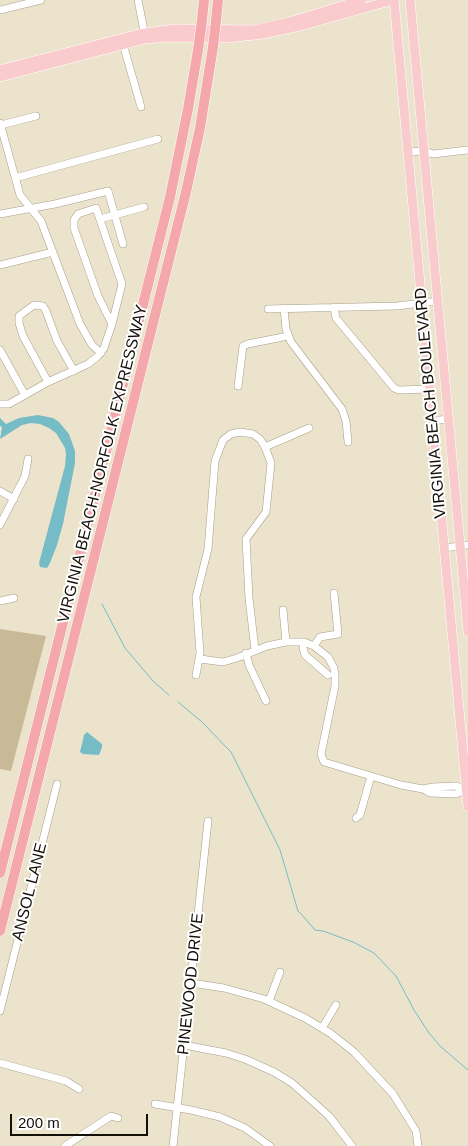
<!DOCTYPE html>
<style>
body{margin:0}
#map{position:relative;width:468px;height:1146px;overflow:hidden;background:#ece3cc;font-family:Helvetica,sans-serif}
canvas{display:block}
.scale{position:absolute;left:10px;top:1114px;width:138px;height:22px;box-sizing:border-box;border:2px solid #131008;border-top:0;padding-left:6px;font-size:15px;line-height:18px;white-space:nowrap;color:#131008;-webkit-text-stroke:4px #fff;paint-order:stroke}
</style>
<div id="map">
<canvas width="468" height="1146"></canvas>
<div class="scale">200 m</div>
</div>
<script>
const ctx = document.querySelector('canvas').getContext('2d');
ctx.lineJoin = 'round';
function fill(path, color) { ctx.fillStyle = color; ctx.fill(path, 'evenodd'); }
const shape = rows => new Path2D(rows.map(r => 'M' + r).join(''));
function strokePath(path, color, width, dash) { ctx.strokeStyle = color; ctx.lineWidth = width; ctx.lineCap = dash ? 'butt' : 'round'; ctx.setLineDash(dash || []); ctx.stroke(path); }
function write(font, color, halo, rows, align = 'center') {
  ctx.font = font + ' Helvetica,sans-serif'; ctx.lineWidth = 4; ctx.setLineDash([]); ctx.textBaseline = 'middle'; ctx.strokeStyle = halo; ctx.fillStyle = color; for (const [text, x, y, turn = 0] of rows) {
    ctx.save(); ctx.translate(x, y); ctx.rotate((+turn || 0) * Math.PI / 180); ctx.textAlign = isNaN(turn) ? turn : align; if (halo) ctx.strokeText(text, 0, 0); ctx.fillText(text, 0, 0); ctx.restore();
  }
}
fill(shape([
 [0,629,46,636,11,771,0,769]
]), '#c8ba96');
fill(shape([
 [38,415,53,418,59,422,69,434,75,451,75,463,63,524,57,545,50,563,47,568,40,567,39,563,65,466,66,454,65,448,56,433,49,428,40,424,31,423,22,425,0,439,2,427,0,426,0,418,6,424,19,418],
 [87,732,102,744,102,747,99,755,83,754,80,752,84,735]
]), '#76bcc6');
strokePath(shape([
 [102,604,125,648,153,681,169,695],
 [178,702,202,722,231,752,280,850,298,911,302,915,315,930,323,931,353,942,374,953,396,976,414,1010,429,1033,440,1046,468,1070]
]), '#76bcc6', 1);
const minor = shape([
 [138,0,145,36],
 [0,10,41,0],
 [123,44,141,107],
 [0,123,20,195,41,221,80,324,92,345,101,353],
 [1,125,36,116],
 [408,152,424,151,433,154,468,150],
 [15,178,158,139],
 [0,214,55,204,108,191,123,244],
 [100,219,144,207],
 [0,265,53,252],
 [334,307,336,318,394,388,399,390,430,389],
 [284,308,286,329,291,342,342,409,346,421,348,442],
 [268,309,397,306,438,301],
 [0,350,25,395],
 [48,382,23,336,19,323,19,316,34,305,43,306,46,311,57,341,74,371],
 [238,386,243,346,248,344,288,336],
 [0,404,9,404,48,382,88,364,98,356,104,348,112,324,122,284,96,208,78,214,74,220,74,228,98,296,112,324],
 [432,421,448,419],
 [265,447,309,428],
 [0,491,14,499],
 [0,525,25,476,28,459],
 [444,548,468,545],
 [0,601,14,598],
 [283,610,286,642],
 [304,642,303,648,305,655,328,675],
 [314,646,320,637,338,634,334,593],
 [246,653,249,665,266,701],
 [200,659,223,662,237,658,267,646,286,642,304,642,314,646,328,657,334,668,335,676,335,686,321,754,324,762,401,785,423,789,430,793,456,794,468,789],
 [196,675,200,653,196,597,208,549,215,461,223,440,231,434,240,432,253,434,260,439,265,447,271,463,266,512,246,539,249,598,255,650],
 [423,789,433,787,455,786,466,789],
 [356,818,360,815,371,776],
 [191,983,224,988,264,999,305,1018,330,1033,354,1052,393,1094,416,1131,418,1146],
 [269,1001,280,972],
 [0,1011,57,784],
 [322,1028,336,1005],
 [184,1045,226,1053,245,1059,274,1072,292,1083,329,1116,352,1146],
 [0,1063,66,1081,79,1089],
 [155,1104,191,1110,220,1117,245,1128,270,1146],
 [65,1146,111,1116,118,1118],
 [173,1146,208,821]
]);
const major = shape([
 [394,0,468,807],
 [410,0,468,632],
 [0,70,139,34,175,29,254,30,289,22,362,0],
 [0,77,145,39,167,37,227,38,263,34,304,25,393,0]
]);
const highway = shape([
 [202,20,204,0],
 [216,21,218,0],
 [0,873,170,197,188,109,198,50],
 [0,931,186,192,200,128,213,47]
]);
strokePath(minor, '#a69e88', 8);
strokePath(major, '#fff', 10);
strokePath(highway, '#fff', 11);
strokePath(minor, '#fff', 7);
strokePath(major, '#f9cbcd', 9);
strokePath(highway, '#f5a8ac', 10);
const highwayBridge = shape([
 [213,47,216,21],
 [198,50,202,20]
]);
strokePath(highwayBridge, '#fff', 11, []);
strokePath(highwayBridge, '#f5a8ac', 10);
write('16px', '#131008', '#fff', [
 ["VIRGINIA BEACH BOULEVARD",431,403,-95],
 ["VIRGINIA BEACH-NORFOLK EXPRESSWAY",103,464,-76],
 ["ANSOL LANE",30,892,-76],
 ["PINEWOOD DRIVE",191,984,-84]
]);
</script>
